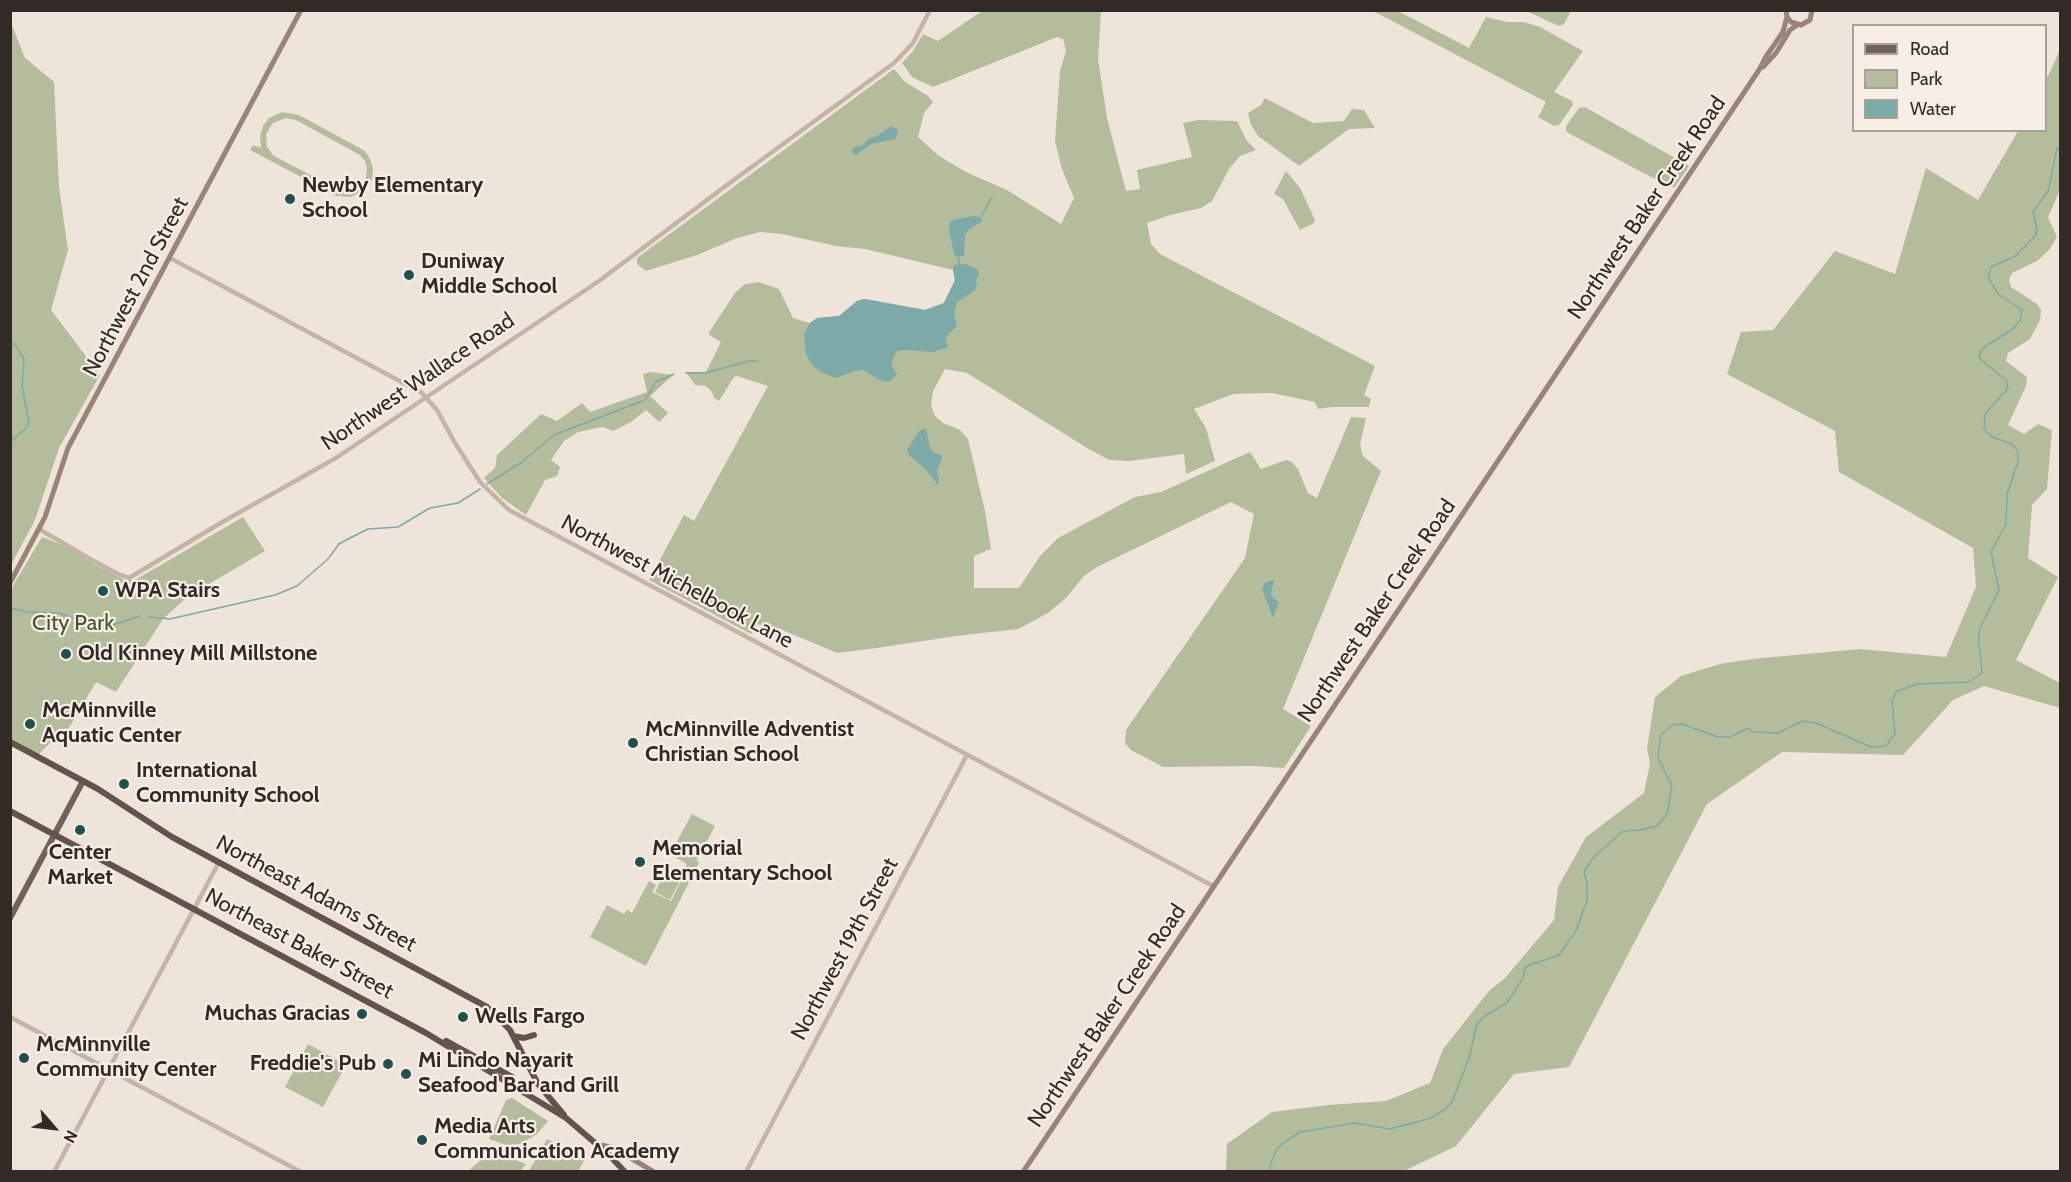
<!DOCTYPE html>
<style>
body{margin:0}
#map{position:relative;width:2071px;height:1182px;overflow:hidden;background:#efe4da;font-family:Cabin,sans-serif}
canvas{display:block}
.frame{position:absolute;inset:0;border:12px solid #332a27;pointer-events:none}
.legend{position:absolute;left:1852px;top:24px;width:195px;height:108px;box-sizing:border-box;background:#f7eee6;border:2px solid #a9a09a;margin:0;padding:8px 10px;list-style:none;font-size:18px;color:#332a27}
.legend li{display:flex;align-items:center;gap:12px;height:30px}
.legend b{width:30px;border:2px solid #a9a09a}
.north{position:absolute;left:24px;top:1098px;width:60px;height:60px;-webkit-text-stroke:4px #f7eee6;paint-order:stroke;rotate:118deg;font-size:16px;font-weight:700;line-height:24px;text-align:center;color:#332a27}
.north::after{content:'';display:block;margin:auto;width:21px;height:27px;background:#332a27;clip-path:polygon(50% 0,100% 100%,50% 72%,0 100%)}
</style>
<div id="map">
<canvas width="2071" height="1182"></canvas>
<div class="frame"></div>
<ul class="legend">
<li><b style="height:8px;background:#746159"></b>Road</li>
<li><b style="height:16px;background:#b4bd9b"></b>Park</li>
<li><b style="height:16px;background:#7baaa9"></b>Water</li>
</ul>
<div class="north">N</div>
</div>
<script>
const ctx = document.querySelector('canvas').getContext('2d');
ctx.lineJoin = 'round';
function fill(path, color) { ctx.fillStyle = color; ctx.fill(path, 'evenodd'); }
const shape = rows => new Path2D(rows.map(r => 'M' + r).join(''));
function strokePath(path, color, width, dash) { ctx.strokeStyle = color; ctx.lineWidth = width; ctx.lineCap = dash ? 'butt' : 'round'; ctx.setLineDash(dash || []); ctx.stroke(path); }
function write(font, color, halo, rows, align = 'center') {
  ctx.font = font + ' Cabin,sans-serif'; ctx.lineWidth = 4.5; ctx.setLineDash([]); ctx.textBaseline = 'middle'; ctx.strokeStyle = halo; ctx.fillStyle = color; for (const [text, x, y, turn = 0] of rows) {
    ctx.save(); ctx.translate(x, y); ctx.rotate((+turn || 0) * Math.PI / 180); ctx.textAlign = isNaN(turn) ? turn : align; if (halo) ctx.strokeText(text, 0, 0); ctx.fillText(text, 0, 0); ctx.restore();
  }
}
fill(shape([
 [982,11,1101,11,1098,59,1107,118,1126,191,1140,189,1137,170,1192,157,1183,123,1198,120,1237,121,1247,141,1256,150,1240,156,1229,169,1212,201,1201,208,1170,215,1147,223,1151,244,1160,254,1375,366,1364,395,1371,399,1369,407,1332,407,1318,409,1315,402,1272,393,1233,394,1194,409,1206,428,1215,461,1186,474,1184,454,1129,461,1109,460,1087,448,967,373,945,369,933,391,931,406,935,416,943,423,960,430,968,439,985,511,991,549,974,556,974,588,1019,588,1040,556,1058,538,1135,497,1161,492,1250,452,1261,469,1286,460,1292,462,1298,469,1308,493,1317,498,1351,417,1366,418,1360,445,1363,456,1381,471,1283,709,1311,726,1284,768,1253,766,1163,767,1131,750,1125,743,1126,730,1245,558,1254,514,1231,502,1097,567,1084,576,1066,598,1048,613,1018,629,956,636,877,648,837,653,780,629,757,624,751,634,649,580,684,515,694,521,768,386,737,376,734,377,719,401,714,398,712,392,706,386,695,385,686,372,706,372,721,342,708,334,735,293,745,284,759,282,779,289,793,318,810,323,817,318,839,316,857,301,865,299,925,310,944,303,955,280,953,270,865,249,836,246,782,234,760,232,737,238,697,255,646,271,637,264,637,258,894,69,904,81,928,96,933,102,924,113,918,137,939,156,966,172,1007,190,1061,224,1074,198,1062,169,1055,141,1060,71,1066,51,1063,39,1057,37,933,87,912,77,902,63,913,51,923,34,938,41],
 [1373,11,1398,11,1469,48,1486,17,1507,22,1524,22,1540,27,1583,51,1554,92,1572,101,1573,105,1559,125,1554,126,1538,117,1546,102],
 [1526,11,1570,10,1571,11,1564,24,1559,26],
 [11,23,25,58,54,82,59,187,68,250,51,310,100,375,59,448,35,520,11,565],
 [2060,50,2060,190,2048,217,2057,237,2049,250,2037,261,2012,273,2009,280,2011,287,2037,304,2041,310,2040,320,2030,339,2008,353,2006,361,2027,377,2026,386,2008,425,2024,434,2038,424,2052,430,2047,489,2032,505,2028,558,2058,577,2016,660,2060,683,2060,708,1984,686,1953,700,1903,755,1782,752,1707,804,1569,1067,1514,1074,1456,1146,1404,1171,1226,1171,1227,1144,1272,1112,1328,1105,1386,1101,1430,1083,1443,1049,1489,991,1505,978,1554,920,1558,887,1586,837,1644,793,1650,763,1647,748,1655,697,1681,676,1720,664,1752,659,1860,649,1946,657,1976,587,1973,548,1839,472,1835,431,1727,374,1741,332,1773,330,1835,251,1895,274,1926,168,1978,200,2018,131,2046,130,2046,80],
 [1265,98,1313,123,1344,121,1352,109,1364,110,1375,128,1349,129,1299,166,1258,136,1251,125,1248,113,1261,105],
 [1585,107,1689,166,1675,187,1670,187,1570,134,1566,131,1566,126,1579,108],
 [282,112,299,115,365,151,370,159,373,169,372,180,366,189,351,197,337,196,250,150,253,145,261,148,260,136,263,126,269,118],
 [286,118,296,120,360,155,365,161,367,169,366,178,362,185,350,191,339,190,274,156,267,147,266,134,273,123],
 [1286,171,1300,188,1315,220,1314,223,1300,230,1283,199,1274,194],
 [650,372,673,375,650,396,668,413,659,422,646,410,631,422,613,431,603,427,578,432,564,441,551,460,560,467,557,476,545,480,526,515,502,498,484,478,495,468,497,455,541,414,557,421,582,403,590,412,647,392,643,374],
 [243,517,265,551,187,597,163,619,116,692,96,682,70,726,66,731,58,735,37,756,11,742,11,589,42,537,68,547,94,564,125,580,135,580],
 [692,814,715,826,697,860,699,863,646,966,590,937,607,905,624,914,627,910,632,913,649,881,656,885,652,892,671,901,684,875,682,874,687,864,670,854],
 [667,869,682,877,670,900,655,892],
 [308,1044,346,1065,323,1107,285,1087],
 [512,1098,548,1121,537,1134,520,1144,506,1145,489,1139,506,1100],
 [547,1139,583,1157,584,1161,578,1171,529,1171],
 [506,1156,526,1164,521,1171,468,1171,482,1159,490,1157]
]), '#b4bd9b');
fill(shape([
 [891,126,897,129,898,133,895,139,871,144,856,155,853,153,852,150,854,147,863,145,868,139,877,136],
 [974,216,982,218,981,222,969,229,965,235,964,256,955,257,949,230,950,223,952,220],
 [965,264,977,269,979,275,976,280,977,284,974,291,957,302,954,315,957,326,945,338,948,347,933,352,905,350,897,351,892,360,892,365,897,374,892,380,887,382,880,380,863,370,855,371,836,378,819,371,811,363,806,354,804,334,810,323,817,318,839,316,857,301,865,299,925,310,944,303,955,280,953,270,954,265],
 [926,429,930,448,934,453,942,455,942,459,937,470,939,479,938,485,924,468,910,456,907,450,920,430],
 [1274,580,1271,593,1273,598,1279,602,1273,618,1262,589,1265,583]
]), '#7baaa9');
strokePath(shape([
 [981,217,992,197],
 [959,258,959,264],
 [10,267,10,279],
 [10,341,16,346,24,359,22,386,29,422,26,428,10,443],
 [686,373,705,373,749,361,758,361],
 [487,484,522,462,554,435,645,400,656,382,674,374],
 [10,608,28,612,59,613,94,625,110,626,140,616],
 [149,617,170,619,275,595,297,586,328,559,339,544,348,539,368,529,398,527,430,508,458,503,480,489],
 [1268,1172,1276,1150,1283,1143,1300,1132,1355,1123,1390,1129,1431,1118,1444,1110,1452,1102,1469,1058,1477,1024,1486,1015,1507,1003,1523,978,1525,968,1530,965,1559,955,1576,931,1587,900,1587,883,1584,872,1593,858,1623,831,1640,830,1657,826,1667,814,1672,786,1658,758,1661,734,1673,725,1682,724,1718,737,1730,737,1748,728,1753,732,1777,733,1803,721,1816,723,1871,747,1886,746,1895,733,1892,701,1896,692,1917,684,1969,682,1982,673,1980,650,1978,643,1980,628,1999,590,1991,552,2006,524,2007,494,2018,461,2018,451,2012,444,1992,437,1984,429,1985,414,2008,388,2006,380,1980,359,1979,355,1984,347,2013,329,2020,320,2022,310,1998,294,1988,277,1991,267,2015,256,2035,236,2037,230,2033,212,2048,191,2057,149,2060,148]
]), '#7baaa9', 1.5);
strokePath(shape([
 [170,258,422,393,437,410,455,443,480,482,509,510,1213,886],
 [39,529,92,560,118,574,129,578,224,521,336,458,599,281,727,185,894,63,913,43,930,10],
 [10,1017,301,1172],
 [54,1172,219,862],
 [746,1172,967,755]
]), '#c6b3a7', 4.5);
strokePath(shape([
 [1786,10,1787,17,1791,22,1801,25,1810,20,1812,10],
 [1763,67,1776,53,1790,30,1797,25],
 [10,583,45,517,68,448,301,10],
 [597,1144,614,1148,654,1172],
 [1023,1172,1759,70,1765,58,1783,32,1787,17]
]), '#9a8379', 5);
strokePath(shape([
 [10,918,83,781]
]), '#746159', 6);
strokePath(shape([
 [10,742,98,789,172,837,487,1007,510,1030,538,1084,564,1115],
 [10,811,426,1033,566,1118,608,1154,625,1172],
 [513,1036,524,1038,534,1035],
 [446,1041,512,1077]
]), '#64524c', 6);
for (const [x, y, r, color] of [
 [290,199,6,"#205151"],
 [409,275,6,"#205151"],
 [103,591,6,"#205151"],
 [66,654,6,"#205151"],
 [30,724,6,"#205151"],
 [633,743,6,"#205151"],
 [124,784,6,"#205151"],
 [80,830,6,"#205151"],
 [640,862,6,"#205151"],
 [362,1014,6,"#205151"],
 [463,1017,6,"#205151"],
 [24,1058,6,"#205151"],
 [388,1064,6,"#205151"],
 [406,1074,6,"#205151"],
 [422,1140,6,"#205151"]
]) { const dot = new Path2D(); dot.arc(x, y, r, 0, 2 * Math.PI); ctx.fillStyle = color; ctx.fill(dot); strokePath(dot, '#f7eee6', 2); }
write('bold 22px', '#332a27', '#f7eee6', [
 ["Newby Elementary",302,186],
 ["School",302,211],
 ["Duniway",421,262],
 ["Middle School",421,287],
 ["WPA Stairs",115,591],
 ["Old Kinney Mill Millstone",78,654],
 ["McMinnville",42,711],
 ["Aquatic Center",42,736],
 ["McMinnville Adventist",645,730],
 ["Christian School",645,755],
 ["International",136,771],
 ["Community School",136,796],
 ["Memorial",652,849],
 ["Elementary School",652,874],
 ["Center",80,853,"center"],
 ["Market",80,878,"center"],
 ["Muchas Gracias",350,1014,"right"],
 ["Wells Fargo",475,1017],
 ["McMinnville",36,1045],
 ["Community Center",36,1070],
 ["Mi Lindo Nayarit",418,1061],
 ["Seafood Bar and Grill",418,1086],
 ["Freddie's Pub",376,1064,"right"],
 ["Media Arts",434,1127],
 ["Communication Academy",434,1152]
], 'left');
write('22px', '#332a27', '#f7eee6', [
 ["Northwest Baker Creek Road",1647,208,-56],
 ["Northwest 2nd Street",136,287,-62],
 ["Northwest Wallace Road",418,382,-34],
 ["Northwest Michelbook Lane",677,582,28],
 ["Northwest Baker Creek Road",1377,611,-56],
 ["Northeast Adams Street",316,894,28],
 ["Northeast Baker Street",299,944,28],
 ["Northwest 19th Street",845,949,-62],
 ["Northwest Baker Creek Road",1107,1016,-56]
]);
write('22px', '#45502d', '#f7eee6', [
 ["City Park",73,624]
]);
</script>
